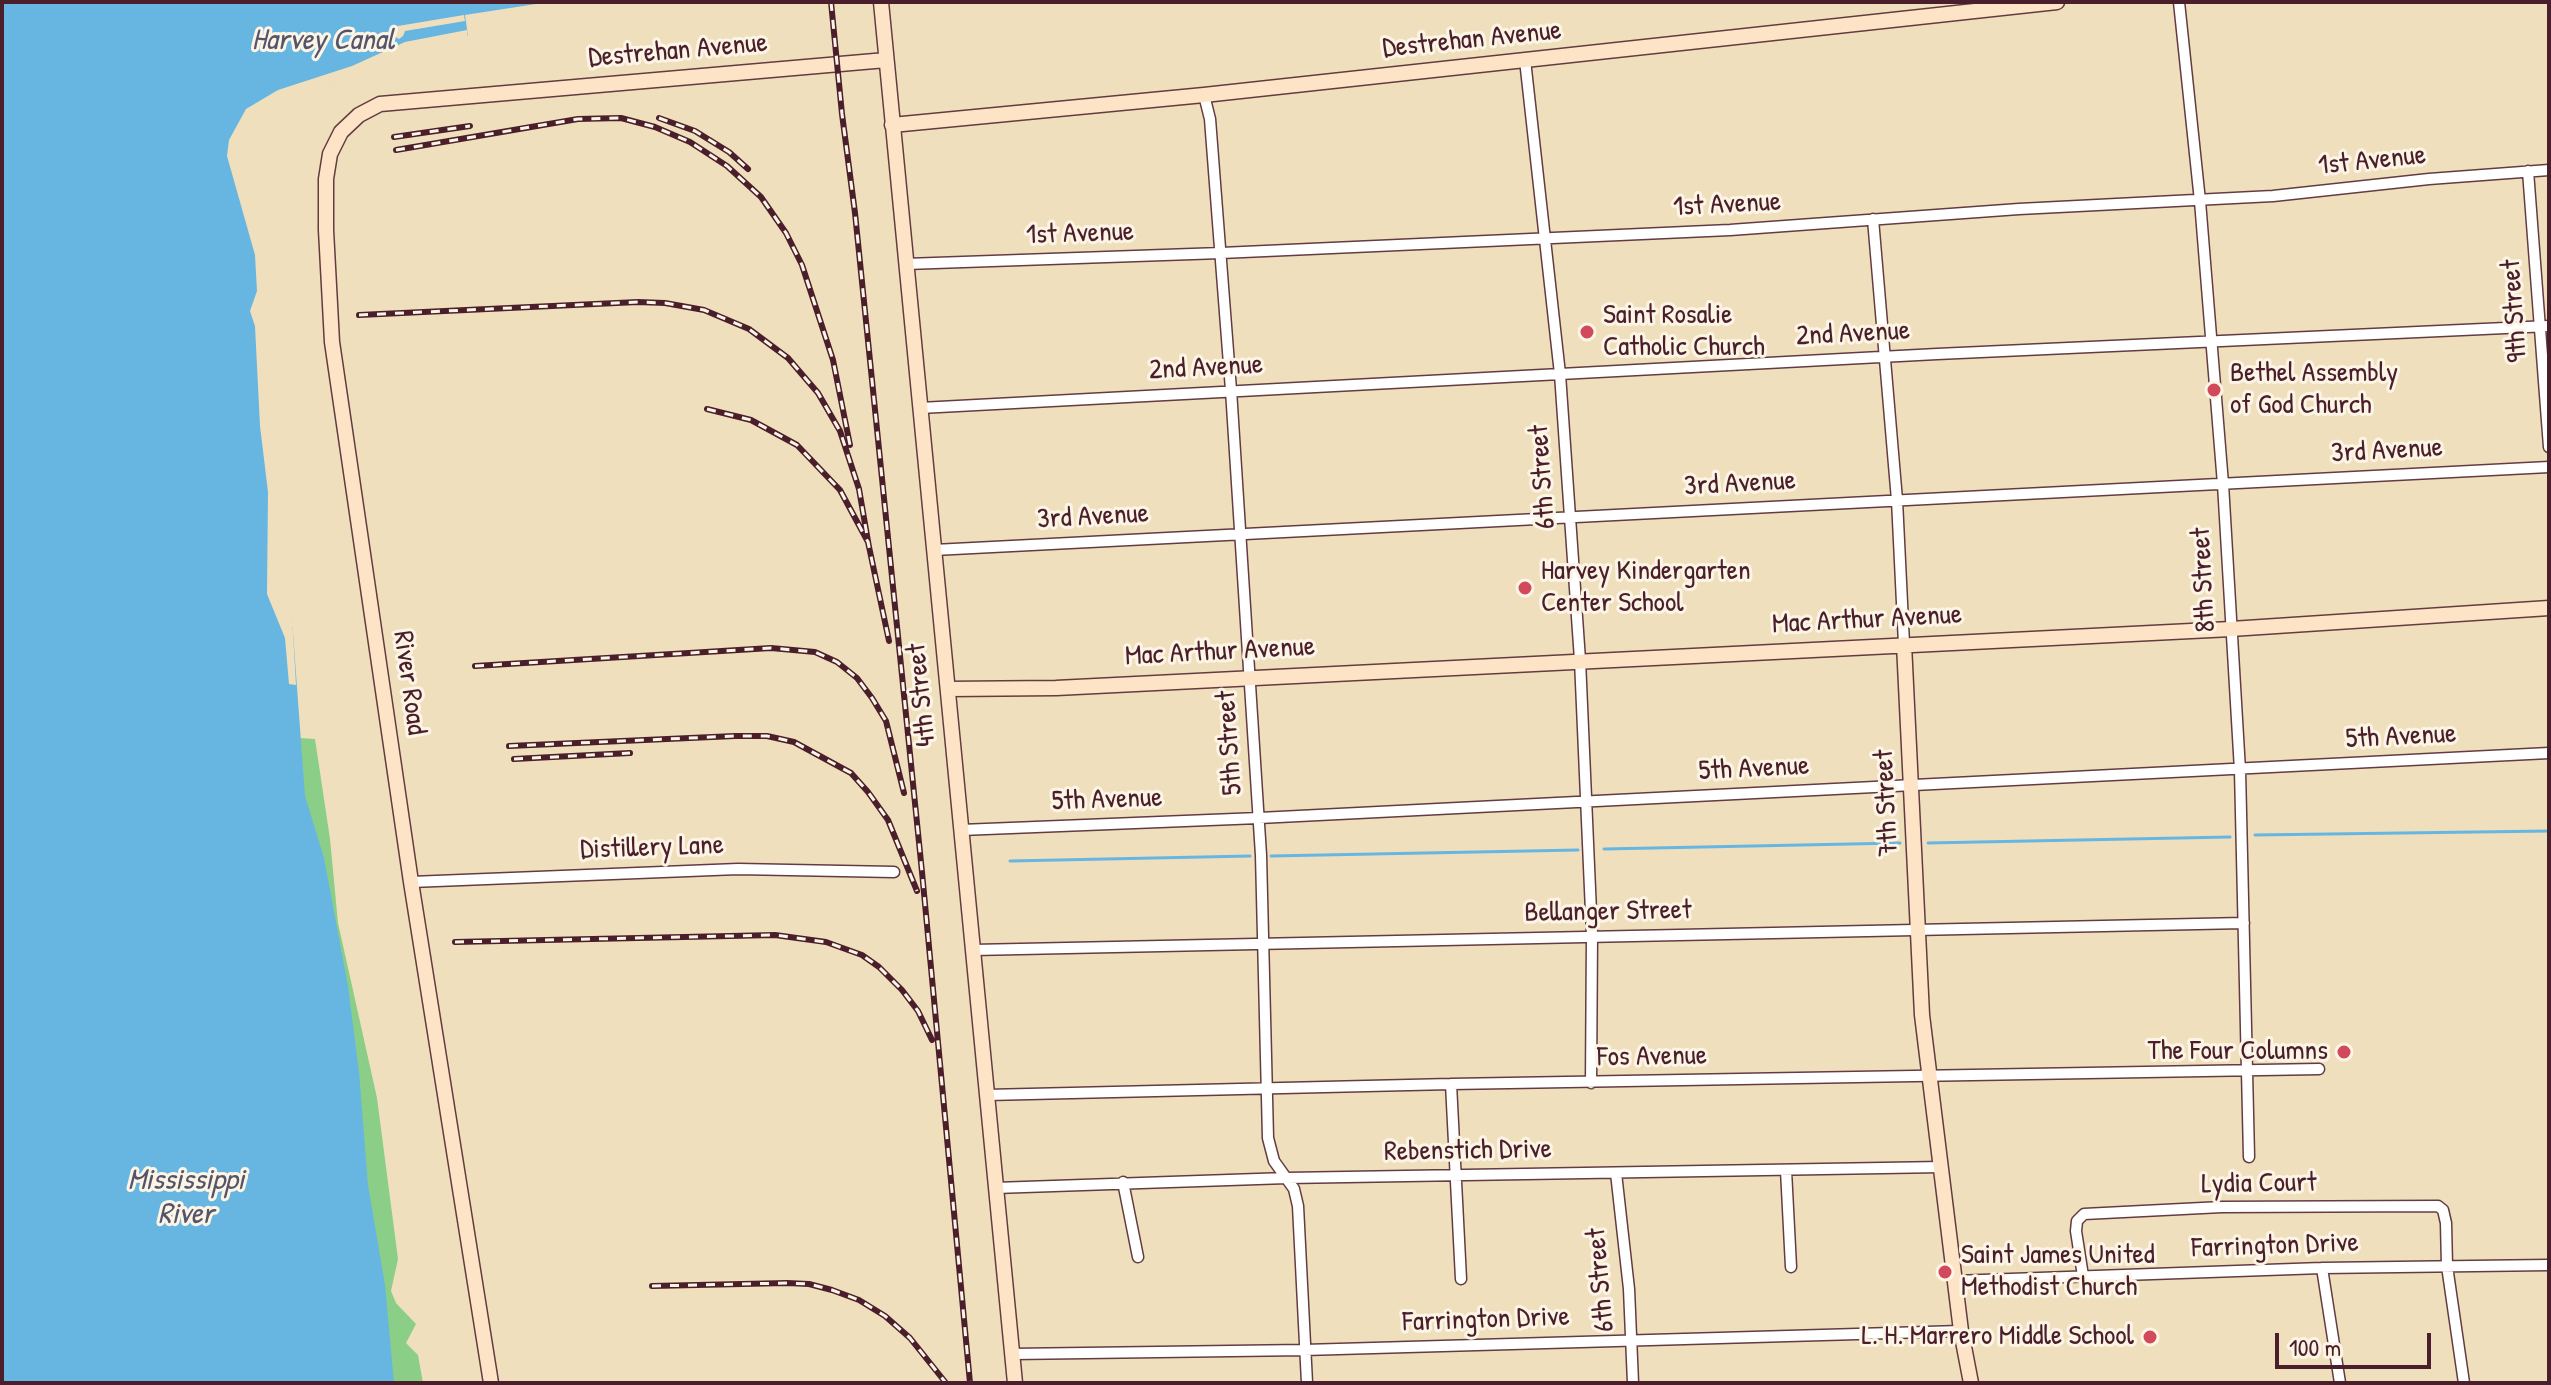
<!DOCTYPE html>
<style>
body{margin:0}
#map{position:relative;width:2551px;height:1385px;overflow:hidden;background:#f0dfbd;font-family:"Patrick Hand",sans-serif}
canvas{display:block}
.frame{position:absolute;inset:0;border:4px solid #4a1f2b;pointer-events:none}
.scale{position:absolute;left:2275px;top:1333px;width:156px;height:36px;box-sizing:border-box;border:4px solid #4a1f2b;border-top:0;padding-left:10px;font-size:24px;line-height:28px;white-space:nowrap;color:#4a1f2b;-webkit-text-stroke:6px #fcf5e5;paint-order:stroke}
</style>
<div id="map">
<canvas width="2551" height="1385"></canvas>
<div class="frame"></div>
<div class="scale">100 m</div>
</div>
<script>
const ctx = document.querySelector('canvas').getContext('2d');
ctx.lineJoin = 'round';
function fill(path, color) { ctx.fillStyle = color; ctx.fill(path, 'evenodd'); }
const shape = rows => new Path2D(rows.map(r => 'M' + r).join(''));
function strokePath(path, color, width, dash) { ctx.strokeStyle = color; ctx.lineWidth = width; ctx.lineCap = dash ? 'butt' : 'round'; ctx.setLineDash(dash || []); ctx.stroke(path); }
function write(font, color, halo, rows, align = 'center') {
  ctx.font = font + ' "Patrick Hand",sans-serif'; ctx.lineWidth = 6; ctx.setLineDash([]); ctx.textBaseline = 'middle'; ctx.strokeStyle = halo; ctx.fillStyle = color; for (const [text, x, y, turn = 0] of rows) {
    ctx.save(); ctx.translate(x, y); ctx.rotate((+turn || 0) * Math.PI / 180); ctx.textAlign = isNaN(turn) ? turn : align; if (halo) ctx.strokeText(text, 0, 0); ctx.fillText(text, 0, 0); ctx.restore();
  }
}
fill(shape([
 [284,737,315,739,330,839,338,923,377,1098,398,1259,391,1291,396,1303,416,1324,406,1343,418,1355,423,1383,374,1383]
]), '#8ace87');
fill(shape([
 [2,2,549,2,465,15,468,36,407,48,252,116,236,162,256,240,271,465,293,633,305,796,324,858,348,986,359,1072,368,1185,385,1285,394,1383,2,1383]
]), '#67b6e1');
fill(shape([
 [464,15,465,21,405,31,403,36,399,39,392,35,393,29,398,26],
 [467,30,468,40,409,52,328,83,255,119,240,163,246,198,260,240,273,442,293,633,296,685,289,684,285,638,267,594,268,492,260,426,255,326,250,311,257,291,255,255,227,156,229,140,246,109,278,90,352,66,405,42]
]), '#f0dfbd');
strokePath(shape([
 [2255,835,2549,831],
 [1928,843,2230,837],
 [1604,849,1900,843],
 [1271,856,1578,850],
 [1010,861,1250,856]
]), '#67b6e1', 3);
const street = shape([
 [2179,2,2200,201,2223,484,2240,770,2249,1157],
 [1525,60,1560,374,1580,660,1592,935,1591,1083],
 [1204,95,1210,119,1231,390,1261,855,1268,1138,1274,1161,1294,1189,1298,1206,1307,1383],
 [2528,171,2549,447],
 [1873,219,1897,500,1904,644],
 [906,264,1221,253,1730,230,2019,209,2273,196,2429,179,2549,170],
 [920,408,1937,354,2549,326],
 [934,550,2549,467],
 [961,830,1259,818,2549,753],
 [411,882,738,869,894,872],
 [973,950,2244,923],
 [1451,1084,1461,1279],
 [987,1095,1451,1084,2319,1069],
 [1786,1170,1791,1267],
 [1616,1173,1629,1289,1633,1383],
 [1123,1182,1138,1257],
 [995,1188,1287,1178,1942,1167],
 [2322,1268,2340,1383],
 [2083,1276,2076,1231,2077,1221,2084,1214,2222,1207,2438,1206,2443,1210,2446,1223,2447,1266,2464,1383],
 [1954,1281,2322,1268,2549,1265],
 [1012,1354,1304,1350,1961,1331]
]);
const secondary = shape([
 [881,2,1015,1383],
 [892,125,1204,95,2057,2],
 [1904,644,1922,1015,1961,1331,1971,1383],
 [948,689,1056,688,2231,629,2549,608],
 [491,1383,411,882,332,342,326,230,326,179,330,154,341,132,359,115,380,104,886,60]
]);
strokePath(street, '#633c41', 13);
strokePath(secondary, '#633c41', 17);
strokePath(street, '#fff', 10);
strokePath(secondary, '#fee4c6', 14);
const rail = shape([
 [831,2,842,114,855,213,922,872,970,1383],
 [659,118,695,131,729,152,748,169],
 [394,137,470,126],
 [396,150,578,119,621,118,655,127,690,142,727,166,761,197,786,233,802,265,833,360,850,445],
 [359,315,638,302,665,303,704,310,749,329,788,358,818,393,840,431,859,489,869,547],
 [707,409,751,420,797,445,840,490,868,542,889,641],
 [475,666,771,648,815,652,837,662,857,678,872,698,886,721,904,793],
 [509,746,735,736,767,736,794,742,851,773,868,792,888,820,917,891],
 [514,759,630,753],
 [455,942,775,935,826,942,862,955,879,967,902,990,918,1011,932,1040],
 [652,1286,787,1283,809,1284,832,1290,859,1300,885,1316,910,1338,946,1383]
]);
strokePath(rail, '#4a1f2b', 6);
strokePath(rail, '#fcf5e5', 3, [9]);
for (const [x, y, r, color] of [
 [1587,332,8,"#d1495b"],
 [2214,390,8,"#d1495b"],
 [1525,588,8,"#d1495b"],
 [2344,1052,8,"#d1495b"],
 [1945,1272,8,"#d1495b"],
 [2150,1337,8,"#d1495b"]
]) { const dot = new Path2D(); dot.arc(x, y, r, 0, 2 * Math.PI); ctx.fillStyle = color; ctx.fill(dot); strokePath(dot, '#fcf5e5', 3); }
write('28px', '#4a1f2b', '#fcf5e5', [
 ["Destrehan Avenue",1472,40,-6],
 ["Destrehan Avenue",678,51,-5],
 ["1st Avenue",2372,161,-6],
 ["1st Avenue",1727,205,-3],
 ["1st Avenue",1080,234,-2],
 ["9th Street",2515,311,-94],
 ["2nd Avenue",1853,334,-3],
 ["2nd Avenue",1206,368,-3],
 ["3rd Avenue",2387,451,-3],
 ["6th Street",1543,477,-94],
 ["3rd Avenue",1740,484,-3],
 ["3rd Avenue",1093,517,-3],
 ["8th Street",2204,580,-93],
 ["Mac Arthur Avenue",1867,620,-3],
 ["Mac Arthur Avenue",1220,652,-3],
 ["River Road",409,683,82],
 ["4th Street",922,695,-96],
 ["5th Avenue",2401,737,-3],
 ["5th Street",1230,743,-94],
 ["5th Avenue",1754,769,-3],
 ["5th Avenue",1107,800,-2],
 ["7th Street",1887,803,-93],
 ["Distillery Lane",652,848,-2],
 ["Bellanger Street",1608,912,-1],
 ["Fos Avenue",1652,1057,-1],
 ["Rebenstich Drive",1468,1151,-1],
 ["Lydia Court",2259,1184,-1],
 ["Farrington Drive",2275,1246,-2],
 ["6th Street",1601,1280,-95],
 ["Farrington Drive",1486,1320,-2]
]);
write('28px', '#4a1f2b', '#fcf5e5', [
 ["Saint Rosalie",1603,316],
 ["Catholic Church",1603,348],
 ["Bethel Assembly",2230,374],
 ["of God Church",2230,406],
 ["Harvey Kindergarten",1541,572],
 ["Center School",1541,604],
 ["The Four Columns",2328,1052,"right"],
 ["Saint James United",1961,1256],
 ["Methodist Church",1961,1288],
 ["L. H. Marrero Middle School",2134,1337,"right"]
], 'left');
write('italic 30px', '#54546b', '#fcf5e5', [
 ["Harvey Canal",323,41],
 ["Mississippi",186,1181],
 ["River",186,1215]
]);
</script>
